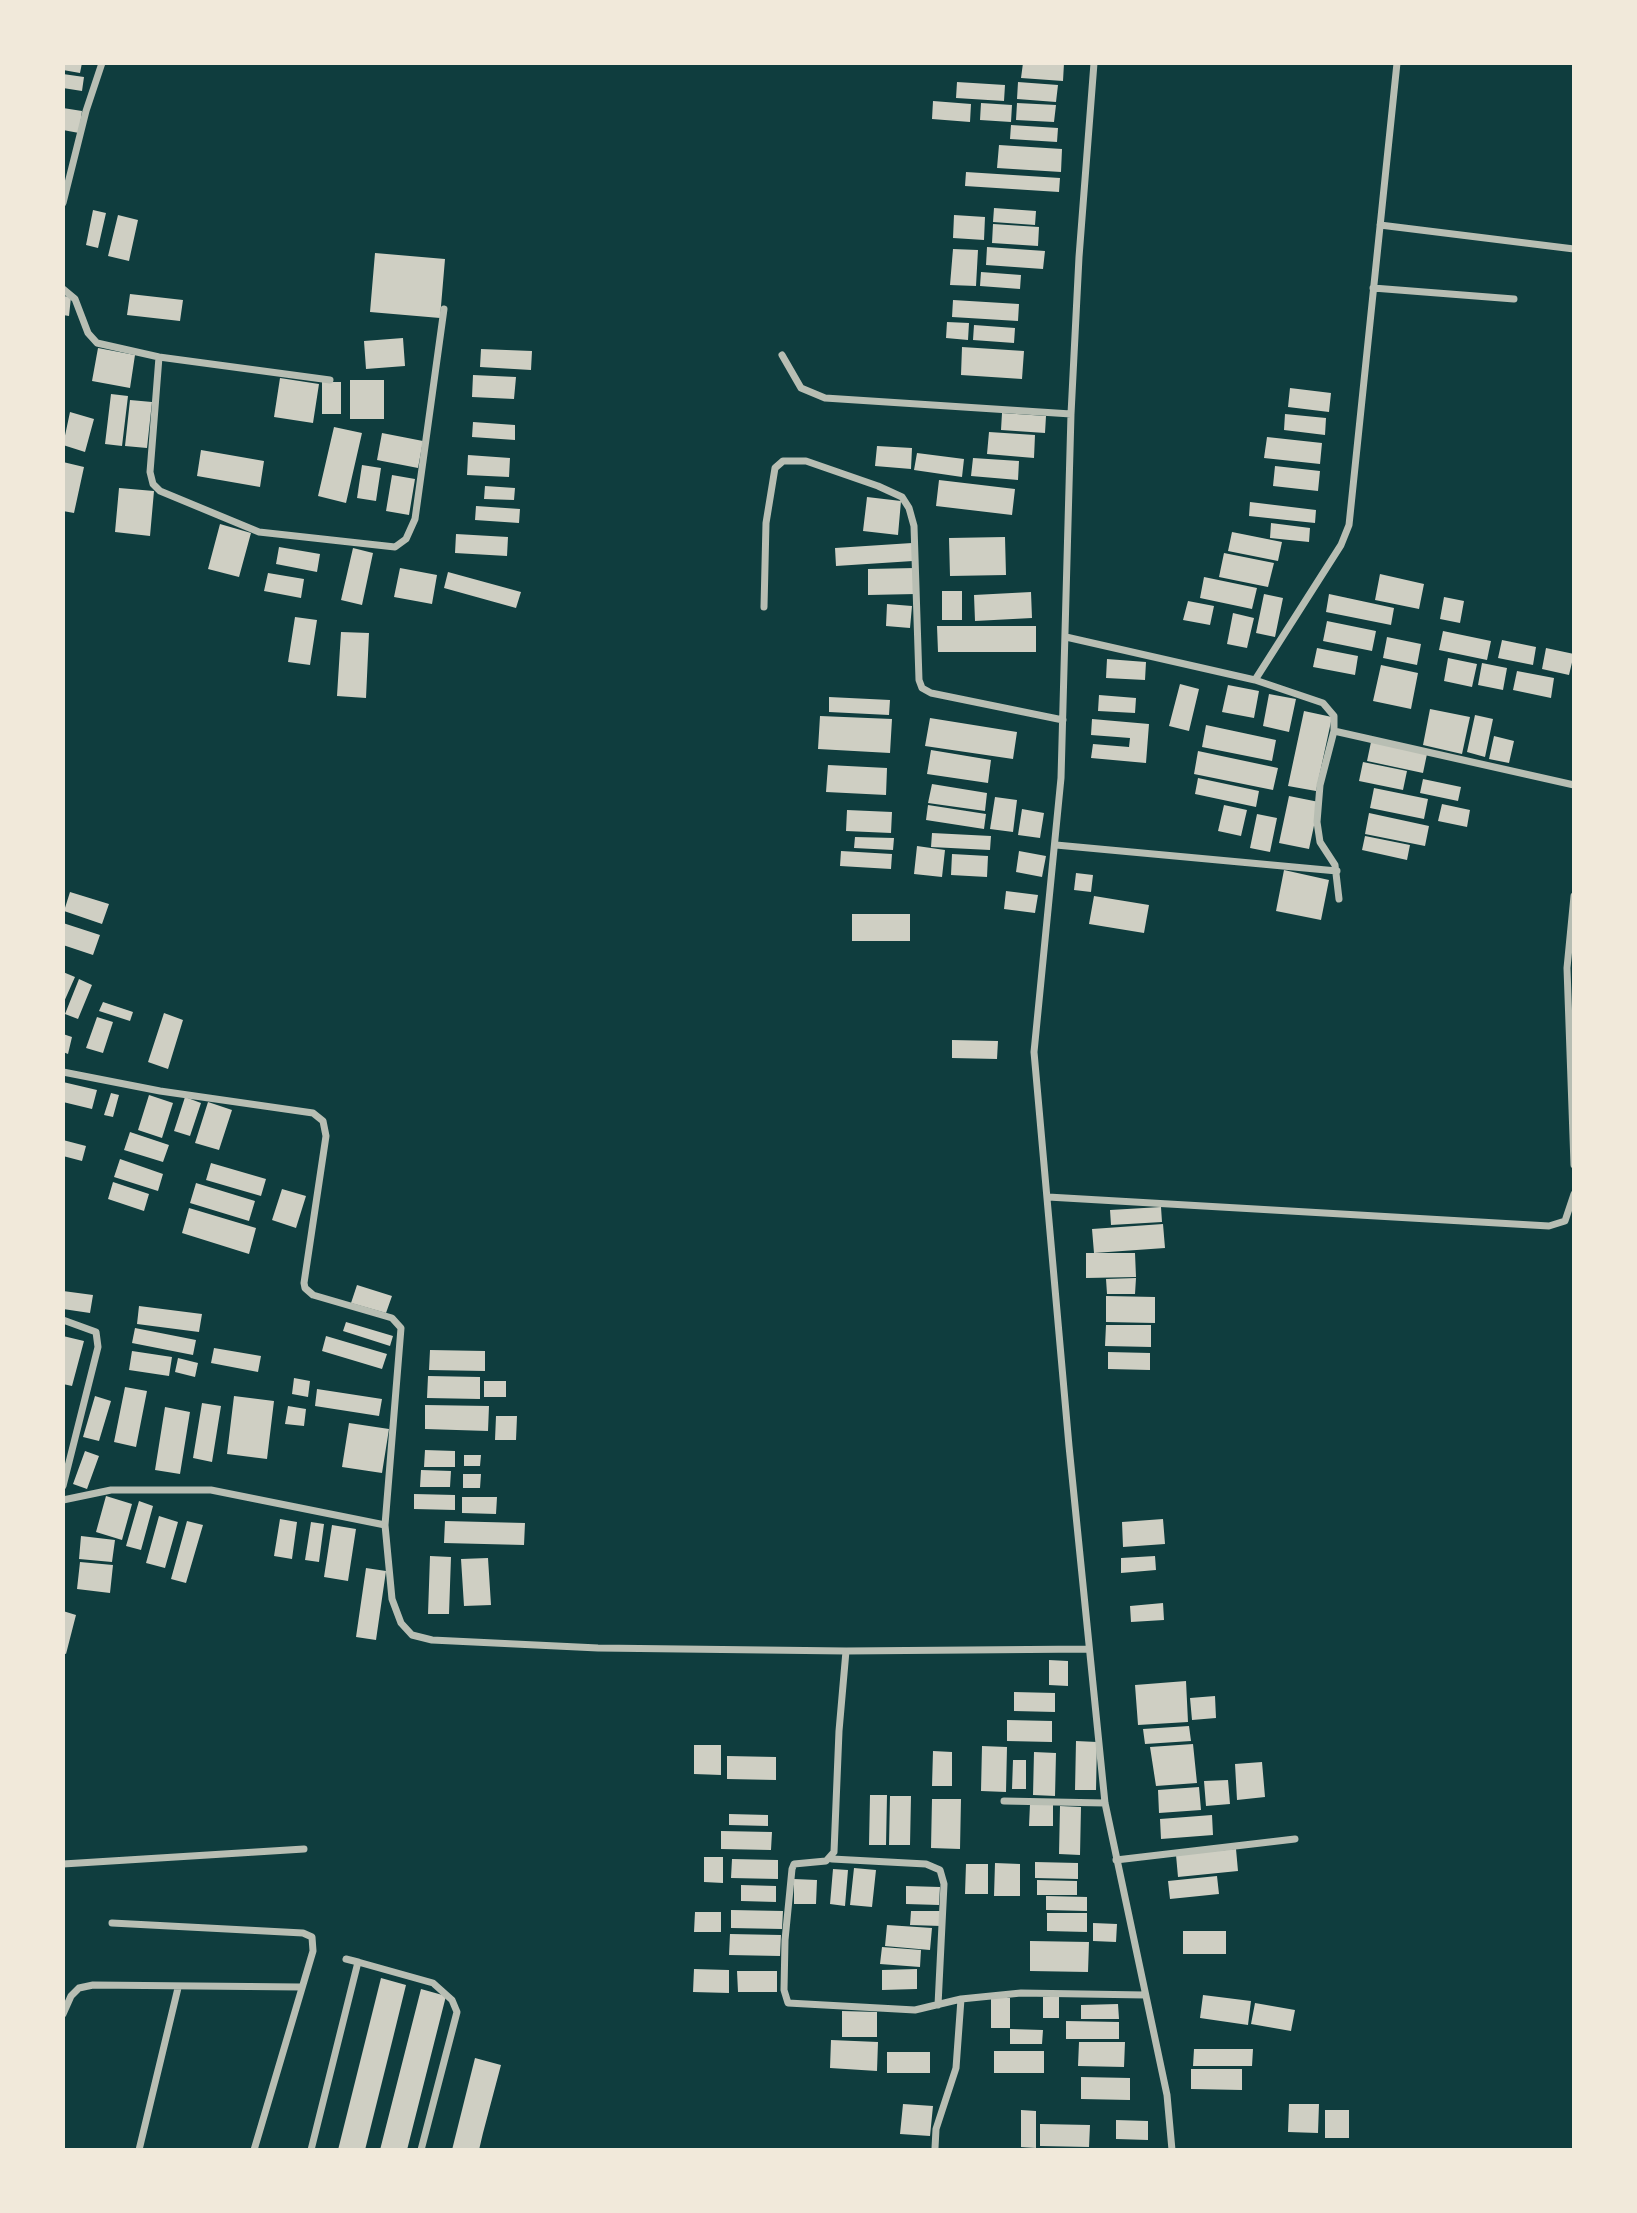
<!DOCTYPE html>
<style>
body{margin:0}
#map{position:relative;width:1637px;height:2213px;overflow:hidden;background:#0f3d3e;font-family:Cabin,sans-serif}
canvas{display:block}
.frame{position:absolute;inset:0;border:65px solid #f1e9da;pointer-events:none}
</style>
<div id="map">
<canvas width="1637" height="2213"></canvas>
<div class="frame"></div>
</div>
<script>
const ctx = document.querySelector('canvas').getContext('2d');
ctx.lineJoin = 'round';
function fill(path, color) { ctx.fillStyle = color; ctx.fill(path, 'evenodd'); }
const shape = rows => new Path2D(rows.map(r => 'M' + r).join(''));
function strokePath(path, color, width, dash) { ctx.strokeStyle = color; ctx.lineWidth = width; ctx.lineCap = dash ? 'butt' : 'round'; ctx.setLineDash(dash || []); ctx.stroke(path); }
fill(shape([
 [63,63,82,63,80,73,63,70],
 [1023,63,1064,63,1063,81,1021,78],
 [63,74,84,77,82,91,63,88],
 [957,82,1005,85,1004,101,956,98],
 [1018,82,1058,85,1056,102,1017,99],
 [933,101,971,104,970,122,932,119],
 [981,103,1012,105,1011,122,980,120],
 [1017,103,1056,105,1054,122,1016,120],
 [63,108,82,111,79,133,63,130],
 [1011,125,1058,128,1057,142,1010,139],
 [999,145,1062,149,1061,172,997,168],
 [966,172,1060,178,1059,192,965,186],
 [994,208,1036,211,1035,225,993,222],
 [93,210,106,213,98,248,86,245],
 [118,215,138,220,129,261,108,256],
 [954,215,985,217,984,240,953,238],
 [993,224,1039,227,1038,246,992,243],
 [987,247,1045,251,1043,269,986,265],
 [953,249,978,250,976,286,950,285],
 [375,253,445,259,440,318,370,312],
 [981,272,1021,275,1020,289,980,286],
 [130,294,183,300,180,321,127,315],
 [63,296,71,297,69,316,63,315],
 [953,300,1019,304,1018,321,952,317],
 [947,322,969,323,968,340,946,338],
 [974,325,1015,328,1014,343,973,340],
 [403,338,405,366,366,369,364,341],
 [962,347,1024,351,1022,379,961,375],
 [98,348,135,355,130,388,92,381],
 [481,349,532,351,531,370,480,367],
 [473,375,516,377,514,399,472,397],
 [280,378,319,384,313,423,274,417],
 [350,380,384,380,384,419,350,419],
 [322,382,341,382,341,414,322,414],
 [1290,388,1331,393,1329,412,1288,407],
 [111,394,128,396,122,446,105,444],
 [130,400,152,402,147,448,125,446],
 [70,412,94,419,85,452,63,445],
 [1002,413,1046,416,1045,433,1001,430],
 [1285,414,1326,418,1325,435,1284,430],
 [473,422,515,425,515,440,472,437],
 [334,427,362,433,346,503,318,496],
 [989,432,1035,435,1034,458,987,454],
 [382,433,423,441,418,468,377,460],
 [1267,437,1322,443,1320,464,1264,458],
 [877,446,912,448,911,469,875,466],
 [201,450,264,461,260,487,197,476],
 [917,453,964,459,962,477,914,470],
 [468,455,510,458,509,477,467,475],
 [973,458,1019,461,1018,480,971,476],
 [63,462,84,467,74,513,63,511],
 [362,465,381,468,376,501,357,498],
 [1275,466,1320,471,1318,491,1273,486],
 [392,475,415,479,409,515,386,511],
 [939,480,1015,489,1012,515,936,506],
 [485,486,515,488,514,500,484,499],
 [119,488,154,491,150,536,115,532],
 [867,497,901,501,898,535,863,531],
 [1250,502,1316,510,1315,523,1249,516],
 [476,506,520,509,519,523,475,520],
 [1271,523,1310,528,1309,542,1270,538],
 [220,524,251,533,239,577,208,569],
 [1232,532,1282,542,1278,561,1228,551],
 [456,534,508,537,507,556,455,553],
 [1005,537,1006,575,950,576,949,538],
 [912,543,913,561,836,566,835,548],
 [279,547,320,554,317,572,276,564],
 [353,548,373,553,362,605,341,600],
 [1224,553,1274,563,1268,587,1219,577],
 [400,568,437,575,432,604,394,597],
 [915,568,916,594,868,595,868,569],
 [448,572,521,592,516,608,444,588],
 [268,573,304,579,301,598,264,591],
 [1380,574,1424,584,1419,609,1375,600],
 [1204,577,1257,588,1252,609,1200,598],
 [942,591,962,591,962,620,942,620],
 [1031,592,1032,618,975,621,974,595],
 [1264,594,1283,598,1275,637,1256,633],
 [1329,594,1394,608,1391,625,1326,612],
 [1444,597,1464,601,1460,623,1440,619],
 [1188,601,1214,606,1210,625,1183,620],
 [887,604,912,606,910,628,886,626],
 [1233,613,1254,618,1247,648,1227,644],
 [295,617,317,620,310,665,288,662],
 [1327,621,1376,631,1372,651,1323,641],
 [937,626,1036,626,1036,652,938,652],
 [1443,631,1491,641,1487,660,1439,650],
 [341,632,369,633,366,698,337,696],
 [1387,637,1421,644,1417,665,1383,658],
 [1502,640,1536,647,1533,665,1498,658],
 [1317,648,1358,656,1355,675,1313,667],
 [1546,648,1574,654,1569,675,1542,669],
 [1448,658,1477,664,1472,687,1444,681],
 [1107,659,1146,662,1145,680,1106,678],
 [1482,663,1507,668,1503,690,1478,685],
 [1381,665,1418,673,1411,709,1373,701],
 [1517,671,1554,678,1551,698,1513,690],
 [1180,684,1199,689,1189,731,1169,726],
 [1228,685,1259,691,1254,718,1222,712],
 [1269,694,1296,699,1289,732,1263,726],
 [1099,695,1136,698,1135,713,1098,711],
 [829,697,890,700,889,715,829,712],
 [1430,709,1470,717,1462,754,1423,745],
 [1304,711,1332,717,1316,791,1288,786],
 [1475,715,1493,719,1485,757,1467,752],
 [820,716,892,719,890,753,818,749],
 [930,718,1017,732,1013,759,925,746],
 [1092,719,1149,724,1146,763,1091,758,1093,744,1129,747,1130,738,1091,735],
 [1206,725,1276,740,1272,761,1202,747],
 [1494,736,1514,741,1509,763,1489,759],
 [1371,742,1427,754,1423,773,1367,761],
 [931,750,991,760,988,783,927,774],
 [1198,751,1278,768,1273,790,1194,774],
 [1363,762,1407,771,1403,790,1359,781],
 [828,765,887,768,886,795,826,792],
 [1198,778,1259,791,1256,807,1195,794],
 [1423,779,1461,787,1458,801,1420,793],
 [932,784,987,793,985,811,928,803],
 [1374,788,1428,799,1424,819,1370,808],
 [1289,796,1319,802,1309,849,1279,843],
 [995,797,1017,800,1013,832,990,829],
 [1442,804,1470,810,1467,827,1438,821],
 [928,805,986,814,984,829,926,820],
 [1224,805,1247,810,1241,836,1218,831],
 [1022,809,1044,813,1040,838,1018,835],
 [847,810,892,812,891,833,846,831],
 [1369,813,1429,826,1425,846,1365,834],
 [1257,814,1277,818,1270,852,1250,848],
 [932,833,991,836,990,850,931,847],
 [1365,836,1410,845,1407,860,1362,850],
 [855,837,894,838,893,850,854,848],
 [917,846,945,850,942,877,914,874],
 [841,851,892,854,891,869,840,866],
 [1019,851,1046,856,1042,877,1016,872],
 [952,854,988,856,987,877,951,875],
 [1284,870,1329,880,1321,920,1276,911],
 [1076,873,1093,875,1091,892,1074,890],
 [1006,891,1038,895,1035,913,1004,909],
 [70,892,109,904,102,924,64,911],
 [1094,896,1149,905,1144,933,1089,924],
 [852,914,910,914,910,941,852,941],
 [63,923,100,935,93,955,63,945],
 [63,972,75,977,63,1004],
 [79,979,92,985,78,1019,65,1014],
 [103,1002,133,1012,130,1021,99,1011],
 [164,1013,183,1020,168,1069,148,1062],
 [97,1017,113,1022,103,1053,86,1048],
 [63,1034,72,1037,68,1054,63,1052],
 [952,1040,998,1041,997,1059,952,1058],
 [63,1082,97,1090,92,1109,63,1102],
 [111,1093,119,1095,113,1117,104,1115],
 [149,1095,173,1103,162,1138,138,1130],
 [185,1097,201,1103,190,1136,174,1131],
 [208,1102,232,1110,219,1150,195,1143],
 [130,1132,169,1145,163,1162,124,1150],
 [63,1140,86,1146,82,1161,63,1156],
 [120,1159,163,1174,158,1191,114,1177],
 [211,1163,266,1179,261,1196,206,1180],
 [113,1182,149,1194,144,1211,108,1199],
 [196,1183,255,1201,249,1221,190,1203],
 [282,1189,306,1196,296,1228,272,1220],
 [1161,1207,1162,1222,1111,1225,1110,1210],
 [189,1208,256,1228,249,1254,182,1233],
 [1163,1224,1165,1248,1094,1253,1092,1229],
 [1086,1253,1135,1253,1136,1277,1086,1278],
 [1136,1278,1135,1294,1107,1294,1106,1279],
 [357,1285,392,1296,386,1313,351,1303],
 [63,1291,93,1295,90,1313,63,1309],
 [1106,1296,1155,1297,1155,1323,1106,1322],
 [139,1306,202,1314,199,1332,137,1324],
 [346,1322,393,1336,390,1346,343,1331],
 [1106,1325,1151,1325,1151,1347,1105,1346],
 [135,1328,196,1340,193,1355,132,1343],
 [63,1336,84,1341,72,1386,63,1384],
 [326,1336,387,1354,382,1369,322,1351],
 [214,1348,261,1356,258,1372,211,1363],
 [430,1350,485,1351,485,1371,429,1370],
 [132,1351,172,1357,169,1376,129,1370],
 [1108,1352,1150,1353,1150,1370,1108,1369],
 [178,1358,198,1363,195,1377,175,1372],
 [428,1376,480,1377,480,1399,427,1398],
 [294,1378,310,1381,308,1397,292,1394],
 [484,1381,506,1381,506,1397,484,1397],
 [125,1387,147,1391,136,1447,114,1442],
 [317,1389,382,1399,379,1416,315,1406],
 [95,1396,111,1401,99,1441,83,1437],
 [234,1396,274,1401,267,1459,227,1454],
 [202,1403,221,1406,212,1462,193,1458],
 [425,1405,489,1406,488,1431,425,1429],
 [288,1406,306,1409,304,1426,285,1424],
 [165,1407,190,1412,180,1474,155,1470],
 [496,1416,517,1416,516,1440,495,1440],
 [349,1423,389,1429,382,1473,342,1467],
 [425,1450,455,1451,455,1467,424,1467],
 [85,1451,99,1456,87,1489,73,1484],
 [464,1455,481,1455,480,1466,464,1466],
 [421,1470,451,1471,450,1487,420,1487],
 [463,1474,481,1474,480,1488,463,1488],
 [414,1494,455,1495,455,1510,414,1509],
 [106,1496,132,1504,122,1540,96,1532],
 [462,1497,497,1497,496,1514,462,1513],
 [139,1501,153,1506,141,1550,126,1546],
 [159,1516,178,1522,165,1568,146,1563],
 [280,1519,297,1522,292,1559,274,1556],
 [1163,1519,1165,1544,1123,1547,1122,1522],
 [187,1521,203,1525,186,1583,171,1579],
 [445,1521,525,1523,524,1545,444,1543],
 [311,1522,324,1524,319,1562,305,1560],
 [332,1525,356,1529,348,1581,324,1577],
 [81,1536,115,1540,112,1562,79,1559],
 [430,1556,451,1557,449,1614,428,1614],
 [1155,1556,1156,1570,1121,1573,1121,1558],
 [488,1558,491,1605,464,1606,461,1559],
 [80,1562,113,1565,110,1593,77,1589],
 [366,1568,386,1571,376,1640,356,1637],
 [1163,1603,1164,1620,1131,1622,1130,1606],
 [63,1611,76,1615,66,1654,63,1653],
 [1049,1660,1068,1661,1068,1686,1049,1685],
 [1186,1681,1188,1722,1138,1725,1135,1685],
 [1014,1692,1055,1693,1055,1712,1014,1711],
 [1215,1696,1216,1718,1192,1720,1190,1698],
 [1007,1720,1052,1721,1052,1742,1007,1741],
 [1189,1726,1191,1741,1145,1744,1143,1729],
 [1076,1741,1097,1742,1096,1790,1075,1790],
 [1193,1744,1197,1783,1156,1786,1150,1747],
 [694,1745,721,1745,721,1775,694,1774],
 [982,1746,1007,1747,1006,1792,981,1791],
 [933,1751,952,1752,952,1786,932,1786],
 [1034,1752,1056,1753,1055,1796,1033,1795],
 [727,1756,776,1757,776,1780,727,1779],
 [1013,1760,1026,1760,1026,1789,1012,1789],
 [1262,1762,1265,1797,1237,1800,1235,1764],
 [1228,1780,1230,1804,1206,1806,1204,1781],
 [1199,1787,1201,1810,1159,1813,1158,1790],
 [870,1795,887,1795,886,1845,869,1845],
 [890,1796,911,1796,910,1845,889,1845],
 [932,1799,961,1799,960,1849,931,1848],
 [1030,1804,1053,1805,1053,1826,1029,1826],
 [1060,1806,1081,1807,1080,1855,1059,1854],
 [729,1814,768,1815,768,1826,729,1825],
 [1212,1815,1213,1835,1161,1839,1160,1819],
 [721,1831,772,1832,771,1850,721,1849],
 [1236,1849,1238,1871,1178,1877,1176,1855],
 [704,1857,723,1857,723,1883,704,1882],
 [732,1859,778,1860,778,1879,731,1878],
 [1035,1862,1078,1863,1078,1879,1035,1878],
 [995,1863,1020,1864,1020,1896,994,1896],
 [966,1864,988,1864,988,1894,965,1894],
 [854,1868,876,1870,872,1907,850,1905],
 [833,1869,848,1870,845,1906,830,1904],
 [1217,1876,1219,1894,1170,1899,1168,1881],
 [794,1879,817,1880,816,1904,794,1904],
 [1037,1880,1077,1881,1077,1895,1037,1895],
 [741,1885,776,1886,776,1902,741,1901],
 [906,1886,940,1887,939,1905,906,1904],
 [1046,1896,1087,1897,1087,1911,1046,1910],
 [731,1910,783,1911,782,1929,731,1928],
 [911,1911,941,1911,941,1926,910,1925],
 [695,1912,721,1912,721,1932,694,1932],
 [1047,1913,1087,1913,1087,1932,1047,1931],
 [1093,1923,1117,1924,1116,1942,1093,1941],
 [887,1925,932,1928,930,1950,885,1946],
 [1183,1931,1226,1931,1226,1954,1183,1954],
 [730,1934,781,1935,780,1956,729,1955],
 [1030,1941,1089,1942,1088,1972,1030,1971],
 [882,1947,921,1950,920,1967,880,1964],
 [694,1969,729,1970,729,1993,693,1992],
 [917,1969,917,1989,882,1990,882,1970],
 [737,1971,777,1971,777,1992,738,1992],
 [381,1978,406,1985,393,2038,365,2150,338,2150],
 [421,1989,446,1996,407,2150,380,2150],
 [1203,1995,1251,2001,1248,2025,1200,2018],
 [1043,1997,1059,1997,1059,2018,1043,2018],
 [991,1998,1010,1998,1010,2028,991,2028],
 [1255,2003,1295,2010,1291,2031,1251,2024],
 [1118,2004,1119,2019,1081,2019,1081,2005],
 [842,2011,877,2012,877,2037,842,2037],
 [1066,2021,1119,2022,1119,2039,1066,2039],
 [1010,2029,1043,2030,1042,2044,1010,2044],
 [831,2040,878,2042,877,2071,830,2068],
 [1079,2042,1125,2042,1124,2067,1078,2066],
 [1194,2049,1253,2049,1252,2066,1193,2066],
 [994,2051,1044,2051,1044,2073,994,2073],
 [887,2052,930,2052,930,2073,887,2073],
 [475,2058,501,2065,483,2133,479,2150,452,2150],
 [1191,2069,1242,2069,1242,2090,1191,2089],
 [1081,2077,1130,2078,1130,2100,1081,2099],
 [903,2104,933,2106,930,2136,900,2134],
 [1289,2104,1319,2104,1318,2133,1288,2132],
 [1021,2110,1036,2111,1036,2148,1021,2147],
 [1325,2110,1349,2110,1349,2138,1325,2138],
 [1116,2120,1148,2121,1148,2140,1116,2139],
 [1040,2124,1090,2125,1089,2147,1040,2146]
]), '#cfcfc3');
strokePath(shape([
 [1094,63,1079,257,1071,414,1061,778,1034,1052,1069,1446,1105,1803,1167,2095,1172,2150],
 [63,203,86,111,102,63],
 [1380,225,1574,249],
 [1373,288,1514,299],
 [63,289,75,299,88,333,97,343,159,357,330,380],
 [782,355,801,388,825,398,1071,414],
 [159,357,150,472,153,484,160,491,259,532,395,547,406,539,415,519,444,309],
 [764,607,766,523,775,468,783,461,806,461,878,486,902,497,909,508,914,526,919,680,922,688,931,693,1063,720],
 [1066,637,1255,680],
 [1334,731,1574,785],
 [1056,845,1337,871],
 [1574,896,1567,968,1574,1165],
 [1339,899,1335,865,1320,842,1317,822,1320,785,1334,731,1334,716,1323,703,1255,680,1341,545,1349,525,1397,63],
 [63,1072,160,1091,313,1113,323,1121,326,1136,304,1283,305,1288,313,1295,392,1318,401,1328,385,1525,392,1599,401,1623,412,1635,432,1640,598,1648,846,1651,1089,1649],
 [1048,1197,1549,1226,1565,1221,1574,1194],
 [63,1320,96,1332,98,1347,63,1486],
 [63,1500,111,1490,211,1490,385,1525],
 [846,1651,839,1731,834,1852,826,1861,794,1864,792,1869,785,1940,784,1990,788,2003,915,2010,961,1999,1021,1993,1145,1995],
 [1004,1801,1105,1803],
 [832,1859,926,1864,940,1870,944,1884,938,2005],
 [1116,1860,1295,1839],
 [63,1864,304,1849],
 [112,1923,303,1933,312,1937,313,1951,254,2150],
 [346,1959,358,1962],
 [63,2014,71,1996,79,1988,93,1985,301,1987],
 [935,2148,936,2129,956,2068,961,1999],
 [139,2150,178,1988],
 [311,2150,358,1962,433,1983,452,2000,457,2012,421,2150]
]), '#b8beb3', 7);
</script>
